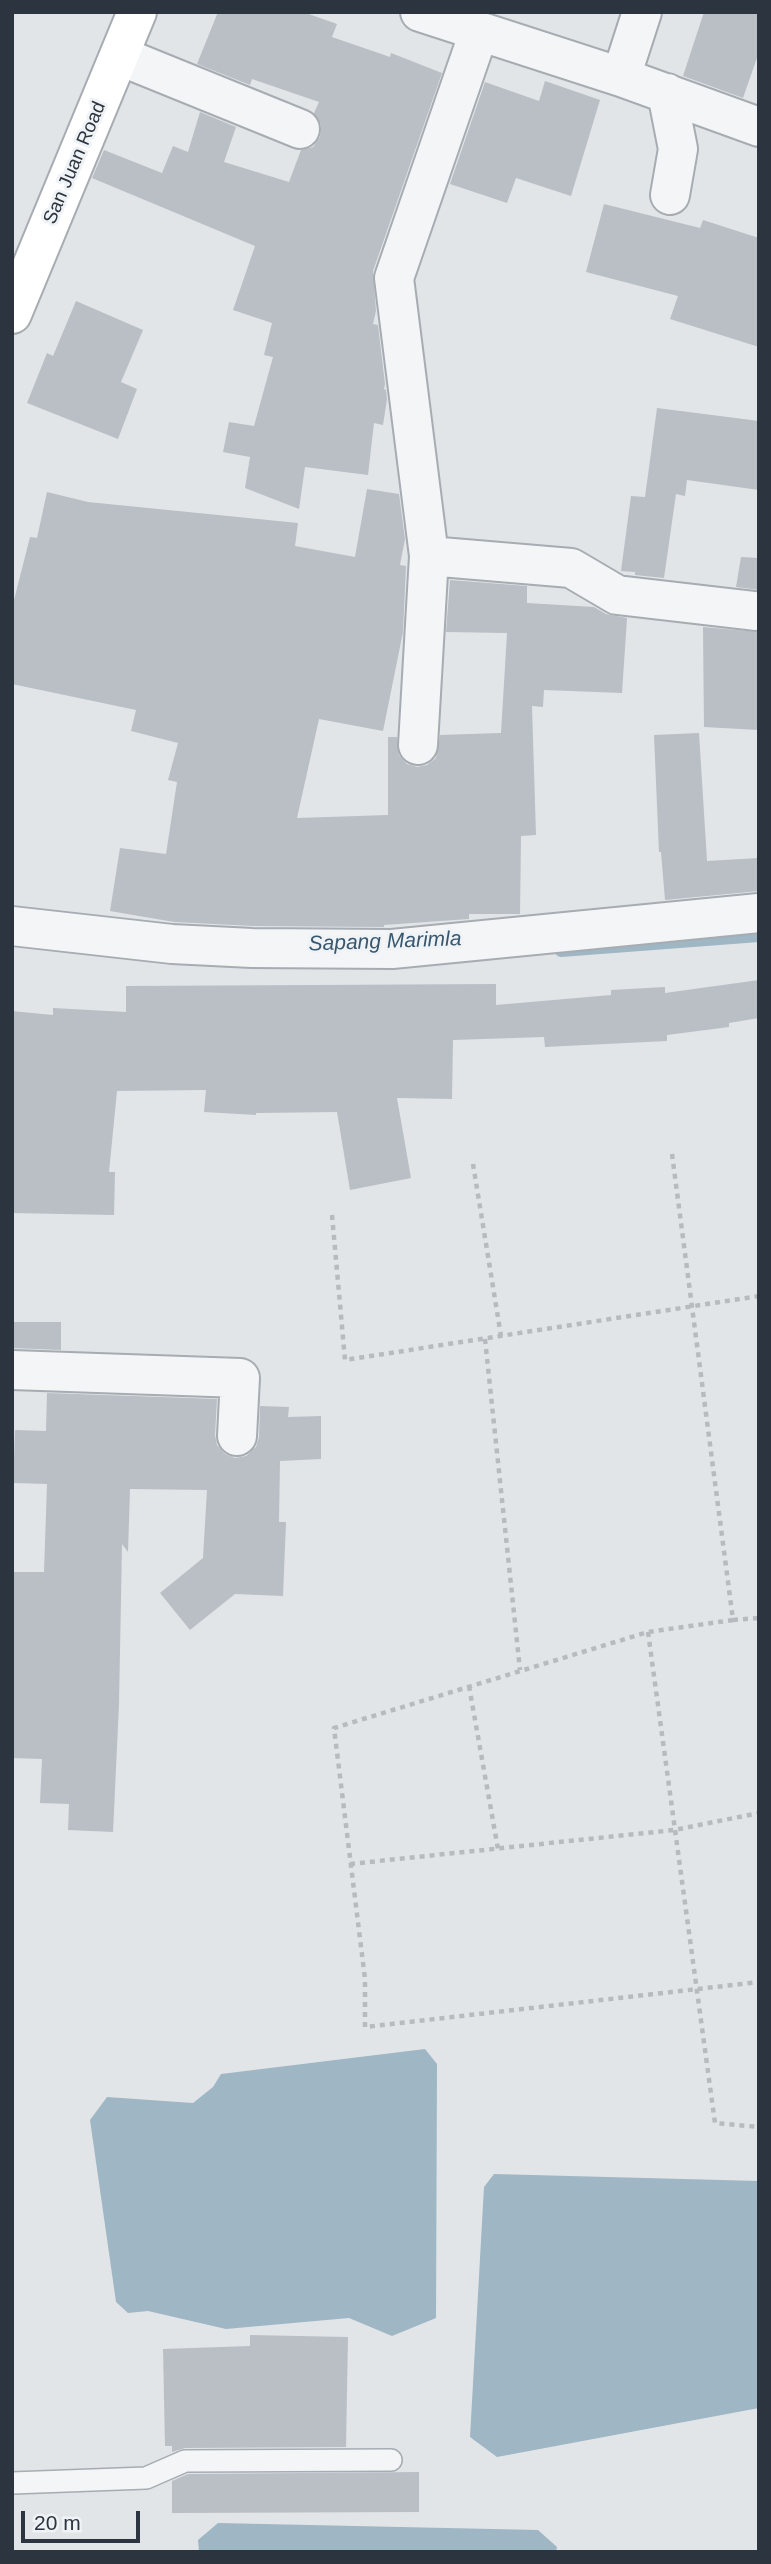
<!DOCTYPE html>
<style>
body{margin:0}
#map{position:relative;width:771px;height:2564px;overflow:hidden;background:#e1e5e8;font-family:Helvetica,sans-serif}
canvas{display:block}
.frame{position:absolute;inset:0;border:14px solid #2b343f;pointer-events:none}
.scale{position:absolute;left:21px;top:2511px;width:119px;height:32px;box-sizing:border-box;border:4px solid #2b343f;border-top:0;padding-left:9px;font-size:21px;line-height:24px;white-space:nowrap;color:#2b343f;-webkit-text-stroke:5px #f0f3f6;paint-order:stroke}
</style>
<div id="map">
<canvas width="771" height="2564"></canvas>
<div class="frame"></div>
<div class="scale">20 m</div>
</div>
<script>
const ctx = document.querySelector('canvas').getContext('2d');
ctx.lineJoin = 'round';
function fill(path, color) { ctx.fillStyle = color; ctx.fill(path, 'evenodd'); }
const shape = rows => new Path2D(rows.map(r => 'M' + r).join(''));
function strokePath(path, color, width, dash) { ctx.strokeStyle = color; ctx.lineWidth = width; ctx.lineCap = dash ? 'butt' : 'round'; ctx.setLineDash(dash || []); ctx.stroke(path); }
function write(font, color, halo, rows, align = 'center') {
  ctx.font = font + ' Helvetica,sans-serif'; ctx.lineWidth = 6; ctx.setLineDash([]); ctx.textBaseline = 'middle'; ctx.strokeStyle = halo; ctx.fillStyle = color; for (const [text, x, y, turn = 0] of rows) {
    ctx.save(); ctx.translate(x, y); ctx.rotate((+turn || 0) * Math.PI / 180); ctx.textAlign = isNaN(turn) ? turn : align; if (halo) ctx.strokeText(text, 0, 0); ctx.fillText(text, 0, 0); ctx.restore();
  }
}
fill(shape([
 [425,2049,437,2064,436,2318,392,2336,349,2318,226,2329,148,2311,128,2313,116,2302,90,2120,107,2097,193,2103,213,2087,221,2074],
 [494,2174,759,2181,759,2408,497,2457,470,2437,484,2187],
 [218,2523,538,2530,557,2547,556,2552,199,2552,198,2540]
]), '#9fb6c5');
strokePath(shape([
 [561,951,759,936]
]), '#9fb6c5', 12);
fill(shape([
 [218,12,303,12,337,24,332,37,390,57,391,53,442,73,373,271,376,311,373,324,378,325,385,384,384,389,386,390,387,399,383,425,374,423,368,475,305,467,299,509,245,488,250,457,223,452,229,422,254,426,273,357,264,355,272,323,233,310,255,246,92,178,104,150,162,173,173,146,188,152,200,112,236,127,224,162,289,182,301,150,313,147,320,137,321,125,314,113,319,102,252,79,250,85,197,64],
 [704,12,759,12,759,52,743,98,683,76],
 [545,81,600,100,571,196,516,178,507,203,450,184,485,82,539,101],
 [604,204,700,228,703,220,759,238,759,347,670,319,678,296,586,272],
 [76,301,143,330,121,382,137,389,118,439,27,403,47,353,53,356],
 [657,408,759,421,759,490,687,480,685,496,676,494,664,578,635,575,635,572,621,571,631,496,645,497],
 [367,489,399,494,405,539,400,565,406,566,403,632,383,731,319,719,297,818,388,815,388,737,397,737,399,755,407,764,417,767,427,765,436,758,440,735,501,733,507,633,446,632,450,580,527,586,527,603,594,607,606,614,627,618,622,693,544,690,543,707,532,706,536,835,521,836,520,914,469,914,469,919,384,925,384,927,253,926,174,922,110,911,120,848,166,854,177,782,168,780,178,743,131,731,136,710,12,684,12,608,30,537,37,538,47,492,88,502,298,523,295,546,355,557],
 [741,557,759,558,759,590,736,587],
 [703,627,759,632,759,730,704,727],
 [699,733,707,861,759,858,759,891,665,900,661,852,659,852,654,735],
 [759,980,759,1018,729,1023,729,1027,667,1035,667,1041,545,1047,544,1037,453,1040,452,1099,397,1098,411,1178,350,1190,337,1112,256,1113,256,1115,204,1112,206,1090,117,1091,109,1172,115,1172,114,1215,12,1213,12,1011,53,1015,53,1008,126,1012,126,986,496,984,496,1005,611,995,611,990,665,987,665,993],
 [12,1322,61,1322,61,1350,12,1348],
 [47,1393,217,1399,215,1435,217,1445,225,1454,235,1458,246,1456,256,1447,259,1437,260,1406,289,1407,288,1417,321,1416,321,1459,280,1461,279,1522,286,1522,283,1596,235,1594,190,1630,160,1593,203,1558,207,1490,130,1489,128,1552,122,1544,119,1704,113,1832,68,1830,69,1804,40,1803,42,1759,12,1758,12,1572,44,1572,47,1484,13,1483,15,1430,46,1431],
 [250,2335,348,2337,346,2447,185,2448,172,2452,172,2446,165,2446,163,2349,250,2346],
 [419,2472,419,2512,172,2513,172,2481,188,2474]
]), '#b9bfc5');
const lane = shape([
 [12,2483,146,2478,185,2461,391,2460]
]);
const street = shape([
 [420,12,621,77,759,127],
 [120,56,300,129],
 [621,77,642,12],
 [667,93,678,149,670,195],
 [429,556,571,568,617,595,755,611],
 [418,745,429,556,394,278,479,32],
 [12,926,172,944,252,948,392,949,759,913],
 [12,1370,240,1378,237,1436]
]);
const secondary = shape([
 [12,314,137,12]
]);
strokePath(lane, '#a7acb2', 24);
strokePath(street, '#a7acb2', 42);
strokePath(secondary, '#a7acb2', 42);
strokePath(shape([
 [672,1154,733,1620,648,1632,334,1728,365,1979,365,2027,759,1982],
 [473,1164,501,1336],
 [332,1215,345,1360,759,1296],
 [485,1339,520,1670],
 [733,1620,759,1618],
 [648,1632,715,2123,759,2127],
 [469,1686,498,1849],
 [350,1864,674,1830,759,1813]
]), '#b7bbc0', 4.5, [5, 5]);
strokePath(lane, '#f3f5f7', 21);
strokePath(street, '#f3f5f7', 38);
strokePath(secondary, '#fff', 38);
write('19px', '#2b343f', '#f0f3f6', [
 ["San Juan Road",75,163,-67]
]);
write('italic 21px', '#38576f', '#f0f3f6', [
 ["Sapang Marimla",385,942,-2]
]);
</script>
